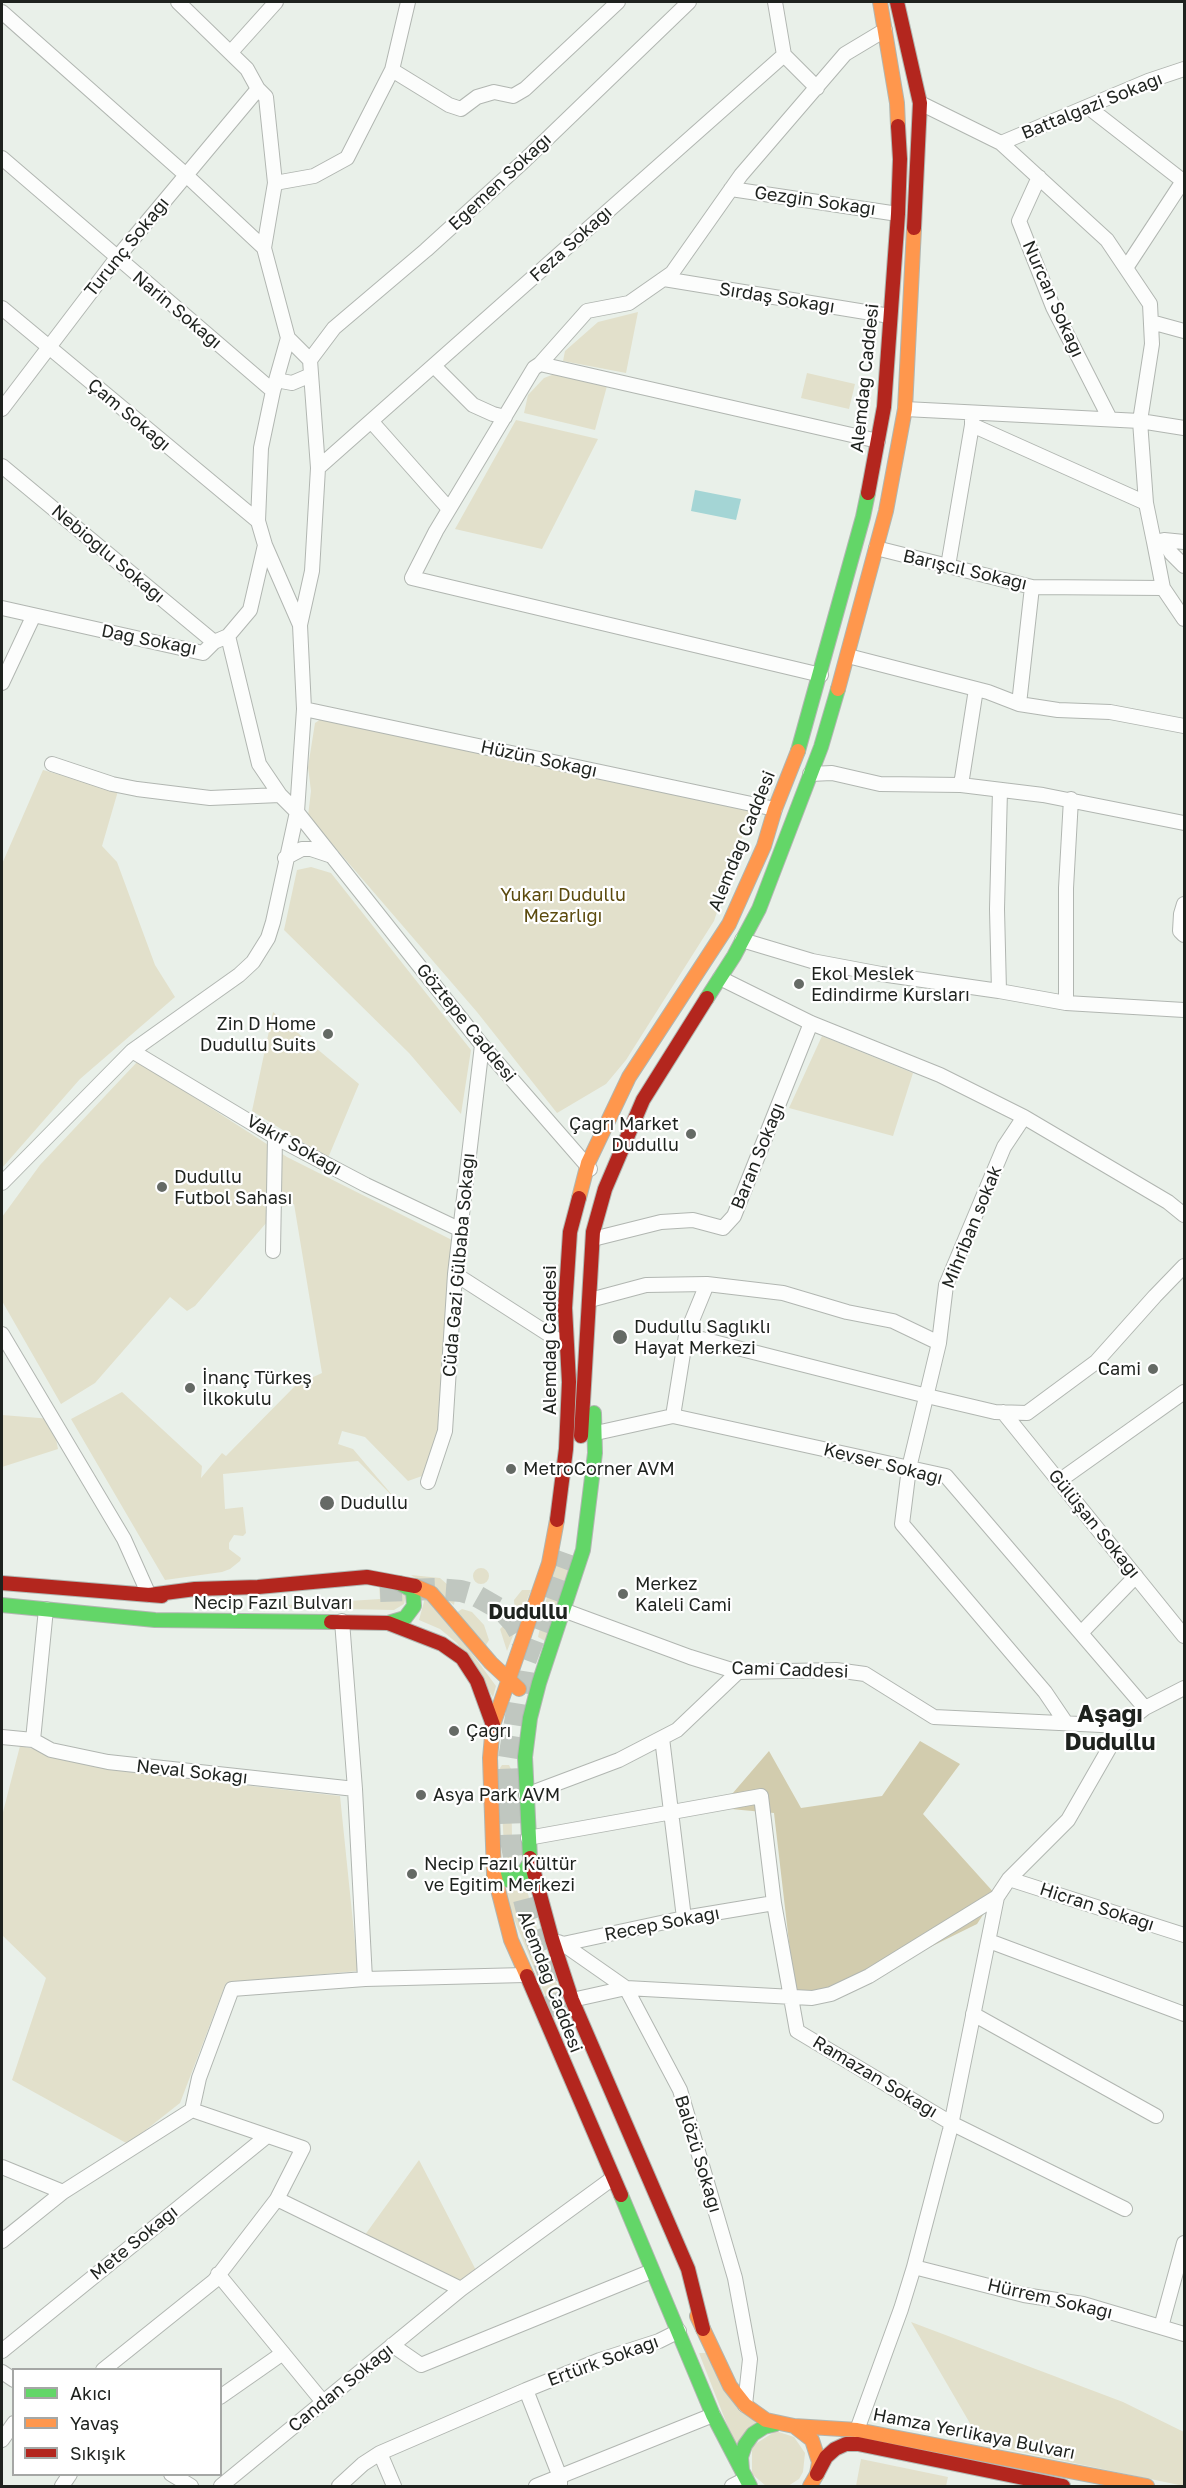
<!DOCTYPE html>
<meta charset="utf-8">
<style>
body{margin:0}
#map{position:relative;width:1186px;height:2488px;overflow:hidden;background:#e9f0e9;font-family:"Golos Text",sans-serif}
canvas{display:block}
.frame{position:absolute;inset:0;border:3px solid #1e221e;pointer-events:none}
.legend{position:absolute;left:12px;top:2368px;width:210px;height:108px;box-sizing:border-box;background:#fff;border:2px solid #a5a7a5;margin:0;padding:8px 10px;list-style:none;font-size:18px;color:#1e221e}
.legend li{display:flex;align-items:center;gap:12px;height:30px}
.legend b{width:30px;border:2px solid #a5a7a5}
</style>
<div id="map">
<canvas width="1186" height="2488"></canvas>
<div class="frame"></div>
<ul class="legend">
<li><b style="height:8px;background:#63d668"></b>Akıcı</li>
<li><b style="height:8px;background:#ff974d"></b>Yavaş</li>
<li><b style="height:8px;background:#b3261e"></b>Sıkışık</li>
</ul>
</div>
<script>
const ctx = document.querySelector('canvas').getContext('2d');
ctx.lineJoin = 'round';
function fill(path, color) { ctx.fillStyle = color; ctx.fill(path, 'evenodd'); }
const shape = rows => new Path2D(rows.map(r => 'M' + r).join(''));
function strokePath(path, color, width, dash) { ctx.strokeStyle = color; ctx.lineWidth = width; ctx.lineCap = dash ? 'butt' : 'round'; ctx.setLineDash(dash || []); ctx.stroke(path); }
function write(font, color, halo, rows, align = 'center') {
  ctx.font = font + ' "Golos Text",sans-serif'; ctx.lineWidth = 4.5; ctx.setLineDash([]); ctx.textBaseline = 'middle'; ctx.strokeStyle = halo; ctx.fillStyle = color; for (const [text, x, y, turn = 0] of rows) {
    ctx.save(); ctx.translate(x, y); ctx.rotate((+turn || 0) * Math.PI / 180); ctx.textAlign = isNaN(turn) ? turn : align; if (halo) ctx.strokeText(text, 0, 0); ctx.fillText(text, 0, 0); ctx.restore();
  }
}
fill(shape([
 [638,312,626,373,563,361,565,351,598,322],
 [557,373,607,386,595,430,524,413,528,395,544,378],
 [807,373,855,384,849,409,801,398],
 [516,420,598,439,542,549,455,529],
 [324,717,751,810,714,921,626,1060,606,1084,557,1113,477,1012,308,816,311,791,308,767,315,723],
 [43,770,118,791,102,846,117,862,155,965,175,997,80,1079,2,1168,2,864],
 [311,867,331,873,471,1050,461,1114,409,1053,284,930,297,870],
 [273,1012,359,1084,328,1158,252,1111],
 [822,1036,913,1073,893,1136,789,1108],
 [138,1061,287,1157,452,1240,441,1431,422,1476,408,1481,365,1437,342,1431,338,1444,353,1449,398,1502,358,1461,223,1474,225,1509,243,1507,246,1533,243,1536,234,1535,229,1543,229,1549,241,1558,240,1561,230,1569,222,1572,165,1580,71,1419,122,1392,202,1466,201,1478,222,1453,226,1456,296,1385,322,1373,294,1204,279,1208,195,1306,187,1311,170,1297,95,1383,61,1404,2,1301,2,1217,40,1165],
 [2,1415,52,1419,58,1449,2,1467],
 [557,1551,575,1556,547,1642,538,1637],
 '473 1576a8 8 0 1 1 16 0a8 8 0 1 1-16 0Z',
 [411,1575,440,1578,456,1592,454,1605],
 [379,1584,406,1596,404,1604,394,1610,257,1607,380,1599],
 [522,1590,531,1590,507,1651,500,1629,515,1614,514,1600],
 [425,1598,465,1644,496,1686,493,1697,457,1643,440,1629,419,1620],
 [462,1609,472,1612,484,1625,489,1640,486,1645,456,1613],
 [20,1746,172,1777,340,1796,358,1971,226,1983,180,2103,128,2144,12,2080,46,1978,2,1935,2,1816],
 [502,1765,509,1765,511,1769,512,1838,517,1867,505,1869,500,1768],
 [526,1886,540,1941,568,2012,554,2017,503,1892],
 [419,2160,480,2278,467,2291,362,2239],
 [911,2322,1123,2402,1184,2432,1184,2486,982,2444],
 [699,2353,706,2353,757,2425,737,2450],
 [776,2431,794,2437,805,2453,803,2472,799,2479,788,2486,766,2486,752,2474,752,2446],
 [861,2459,948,2477,946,2486,856,2486]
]), '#e2e0cb');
fill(shape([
 [920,1741,960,1764,923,1814,996,1895,977,1924,843,1990,795,1994,774,1813,720,1808,769,1751,801,1808,882,1796]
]), '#d2ccae');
fill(shape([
 [695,490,741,499,736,520,691,511]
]), '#a4d5d5');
strokePath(shape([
 [380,1591,435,1589,461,1591,475,1595,503,1611,514,1623,521,1635,525,1654],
 [562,2014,528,1915,516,1868,511,1840,508,1765,525,1662,566,1553]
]), '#c0c7c0', 22, [22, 11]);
const street = shape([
 [2,12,186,175,264,248],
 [231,52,276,2],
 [784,55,817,88],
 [392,70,449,105,461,109,477,97,494,92,513,96,525,89,618,2],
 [920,103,1001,143,1107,240,1150,304,1152,344,1140,421,1146,503,1154,542,1164,540,1171,553,1184,566],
 [1088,107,1183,181,1126,268],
 [1001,143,1148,81,1184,69],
 [2,158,273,391],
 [1039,177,1019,221,1053,307,1110,419],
 [275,183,314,176,347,158,392,70,408,2],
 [731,189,898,214],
 [664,279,890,316],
 [2,308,258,521],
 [1151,322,1184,331],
 [288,338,310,360,318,468,312,571,300,625],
 [310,360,334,328,426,250,524,161,689,2],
 [540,364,878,441],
 [434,366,473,405,493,414,505,417],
 [276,380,292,383,311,375],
 [2,409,116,259,258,89],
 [905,409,1140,421,1184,428],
 [972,414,972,425,1146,503],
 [371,421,449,509],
 [2,466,214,642],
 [318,468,784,55,775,2],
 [1164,540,1184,542],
 [1154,542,1163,588,1184,619],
 [876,548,1032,587,1163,588],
 [948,566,972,425],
 [2,608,203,653,214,642,228,636,250,610,265,545],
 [228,636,259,764,280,795,297,812,482,1045,590,1169],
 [848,656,988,692,1019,704,1058,710,1110,712,1184,726],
 [821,675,412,578,436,531,534,368,540,364,587,311,629,303,672,273,741,175,845,54,885,30],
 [2,683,33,617],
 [1019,704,1032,587],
 [304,709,775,809],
 [52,764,112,784,137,789,210,798,280,795],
 [810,774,832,773,880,784,961,785,1043,795,1184,823],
 [961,785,976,689],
 [285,858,302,849,311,849,332,856],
 [1184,904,1181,914,1180,931,1184,935],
 [742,940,812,961,881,974,999,991,1066,1003,1184,1010],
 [720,978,811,1023,940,1075,1024,1117,1168,1202,1184,1215],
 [999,991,997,909,1000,790],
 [1066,1003,1066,888,1071,799],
 [132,1051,275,1137,366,1185,461,1230],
 [2,1183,132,1051,239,975,253,962,268,938,273,922,297,812,304,709,300,625,265,545,258,521,261,448,273,391,288,338,264,248,275,183,266,97,258,89,247,69,178,2],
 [593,1239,661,1222,693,1220,723,1228,734,1216,811,1023],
 [273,1251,275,1137],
 [455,1274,567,1346],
 [707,1284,686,1335,927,1396,995,1412,1027,1413,1096,1362,1155,1296,1184,1266],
 [590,1300,646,1285,707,1284,783,1293,847,1312,893,1321,939,1343,909,1468,902,1524,1045,1692,1066,1723],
 [2,1334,124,1539,149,1595],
 [686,1335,673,1416,946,1476,1145,1708],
 [939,1343,946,1285,1004,1147,1024,1117],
 [1003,1412,1184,1636],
 [596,1433,673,1416],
 [1059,1481,1184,1392],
 [428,1482,445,1431,455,1274,482,1045],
 [563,1610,690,1657,738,1672,836,1670,865,1674,934,1717,1122,1726],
 [342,1621,355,1789,365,1979,525,1975],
 [1081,1633,1136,1576],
 [2,1737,33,1740,51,1750,108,1762,355,1789],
 [662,1738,684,1918],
 [33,1740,46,1609],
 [526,1795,619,1760,677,1730,738,1672],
 [528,1838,761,1796,774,1903,797,2031,951,2123,1125,2209],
 [1009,1879,1184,1935],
 [989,1941,1184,2014],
 [558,1942,563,1944,684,1918,774,1903],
 [563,1944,626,1988,680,2090,735,2278,750,2359,745,2405],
 [572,2000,626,1988,812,1998,831,1994,869,1976,997,1897],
 [973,2014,1156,2116],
 [192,2110,303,2148,277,2199,461,2289,613,2178],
 [2,2167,63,2192,192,2110,199,2078,232,1989,365,1979],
 [2,2241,63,2192],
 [914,2267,1024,2295,1083,2304,1184,2334],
 [218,2274,323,2402],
 [1161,2327,1184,2243],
 [392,2345,421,2365,652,2271],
 [2,2351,267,2136],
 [103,2370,214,2281,277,2199],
 [2,2372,14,2380],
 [526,2390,600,2360,659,2341,679,2331],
 [220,2397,283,2353],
 [857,2430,901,2309,914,2267,950,2130,997,1897,1009,1879,1068,1820,1122,1726,1145,1708,1184,1688],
 [2,2440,14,2423],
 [380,2453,394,2486],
 [171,2474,191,2486],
 [62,2486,70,2474],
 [221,2486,461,2289],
 [339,2486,363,2464,380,2453,526,2390,560,2477,560,2486],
 [536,2486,713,2415],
 [732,2486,746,2479]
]);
const fast = shape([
 [798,751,863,517,868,493],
 [707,998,734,956,759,909,821,747,838,689],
 [2,1605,155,1620,331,1622],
 [388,1623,405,1618,414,1606,413,1591,399,1583],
 [530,1858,525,1757,530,1718,539,1683,583,1550,595,1453,594,1413],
 [494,1874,508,1880,521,1877,530,1862],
 [621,2195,713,2415,750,2486],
 [742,2470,741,2457,745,2445,753,2434,764,2427,776,2424]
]);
const slow = shape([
 [880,2,897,103,898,126],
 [838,689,886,511,905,409,914,228],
 [579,1198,588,1163,629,1077,729,924,764,846,775,809,798,751],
 [415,1586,431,1593,491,1663,519,1689],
 [527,1976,511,1940,494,1874,490,1758,493,1725,549,1563,557,1520],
 [697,2316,730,2386,745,2405,766,2420,794,2426,812,2440,819,2462,817,2474,810,2486],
 [794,2426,857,2430,1147,2486]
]);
const jam = shape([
 [897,2,920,103,914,228],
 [868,493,884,407,898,214,900,159,898,126],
 [581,1436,593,1232,605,1189,643,1100,707,998],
 [557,1520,566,1449,569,1382,565,1308,570,1232,579,1198],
 [2,1583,162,1596],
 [149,1595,195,1589,258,1587,367,1577,415,1586],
 [331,1622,388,1623,442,1644,462,1658,477,1681,493,1725],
 [530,1858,552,1939,572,2000,688,2269,703,2329],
 [527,1976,621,2195],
 [817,2474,826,2457,835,2449,846,2444,858,2444,1063,2486]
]);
strokePath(street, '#b1b6b1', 16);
strokePath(fast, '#b1b6b1', 16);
strokePath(slow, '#b1b6b1', 16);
strokePath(jam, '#b1b6b1', 16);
strokePath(street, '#fcfdfc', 14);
strokePath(fast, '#63d668', 14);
strokePath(slow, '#ff974d', 14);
strokePath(jam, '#b3261e', 14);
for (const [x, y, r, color] of [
 [799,984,6,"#656a65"],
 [328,1034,6,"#656a65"],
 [691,1134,6,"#656a65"],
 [162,1187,6,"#656a65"],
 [620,1337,8,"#656a65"],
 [1153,1369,6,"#656a65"],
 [190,1388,6,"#656a65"],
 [511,1469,6,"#656a65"],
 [327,1503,8,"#656a65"],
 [623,1594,6,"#656a65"],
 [454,1731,6,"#656a65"],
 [421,1795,6,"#656a65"],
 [412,1874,6,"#656a65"]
]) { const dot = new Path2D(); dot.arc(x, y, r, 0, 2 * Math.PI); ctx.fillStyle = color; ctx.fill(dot); strokePath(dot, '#fff', 2); }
write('18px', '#1e221e', '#fff', [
 ["Battalgazi Sokağı",1092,106,-22],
 ["Egemen Sokağı",500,182,-43],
 ["Gezgin Sokağı",815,201,8],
 ["Feza Sokağı",571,244,-42],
 ["Turunç Sokağı",127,247,-51],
 ["Sırdaş Sokağı",777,298,9],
 ["Nurcan Sokağı",1053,299,66],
 ["Narin Sokağı",177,310,40],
 ["Alemdağ Caddesi",865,378,-84],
 ["Çam Sokağı",129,415,40],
 ["Nebioğlu Sokağı",108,554,40],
 ["Barışcıl Sokağı",965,570,13],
 ["Dağ Sokağı",149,640,11],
 ["Hüzün Sokağı",539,759,12],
 ["Alemdağ Caddesi",742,841,-68],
 ["Göztepe Caddesi",466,1023,51],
 ["Vakıf Sokağı",294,1145,29],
 ["Baran Sokağı",758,1156,-68],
 ["Mihriban sokak",972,1227,-68],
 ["Cüda Gazi Gülbaba Sokağı",459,1265,-85],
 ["Alemdağ Caddesi",550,1340,-90],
 ["Kevser Sokağı",883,1464,14],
 ["Gülüşan Sokağı",1094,1524,51],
 ["Necip Fazıl Bulvarı",273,1603],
 ["Cami Caddesi",790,1670,2],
 ["Neval Sokağı",192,1772,6],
 ["Hicran Sokağı",1097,1907,18],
 ["Recep Sokağı",662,1924,-11],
 ["Alemdağ Caddesi",550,1982,69],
 ["Ramazan Sokağı",875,2077,31],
 ["Balözü Sokağı",698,2154,73],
 ["Mete Sokağı",134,2243,-39],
 ["Hürrem Sokağı",1050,2299,13],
 ["Ertürk Sokağı",603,2361,-20],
 ["Candan Sokağı",341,2388,-39],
 ["Hamza Yerlikaya Bulvarı",974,2434,11]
]);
write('18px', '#5b4a0d', '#fff', [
 ["Yukarı Dudullu",563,895],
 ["Mezarlığı",563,916]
]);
write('18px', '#1e221e', '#fff', [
 ["Ekol Meslek",811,974],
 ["Edindirme Kursları",811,995],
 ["Zin D Home",316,1024,"right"],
 ["Dudullu Suits",316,1045,"right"],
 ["Çağrı Market",679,1124,"right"],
 ["Dudullu",679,1145,"right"],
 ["Dudullu",174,1177],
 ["Futbol Sahası",174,1198],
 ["Dudullu Sağlıklı",634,1327],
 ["Hayat Merkezi",634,1348],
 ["Cami",1141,1369,"right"],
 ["İnanç Türkeş",202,1378],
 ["İlkokulu",202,1399],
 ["MetroCorner AVM",523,1469],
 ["Dudullu",340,1503],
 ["Merkez",635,1584],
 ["Kaleli Cami",635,1605],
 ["Çağrı",466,1731],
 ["Asya Park AVM",433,1795],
 ["Necip Fazıl Kültür",424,1864],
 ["ve Eğitim Merkezi",424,1885]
], 'left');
write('bold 21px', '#1e221e', '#fff', [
 ["Dudullu",528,1612]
]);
write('bold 24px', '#1e221e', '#fff', [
 ["Aşağı",1110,1714],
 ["Dudullu",1110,1742]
]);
</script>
